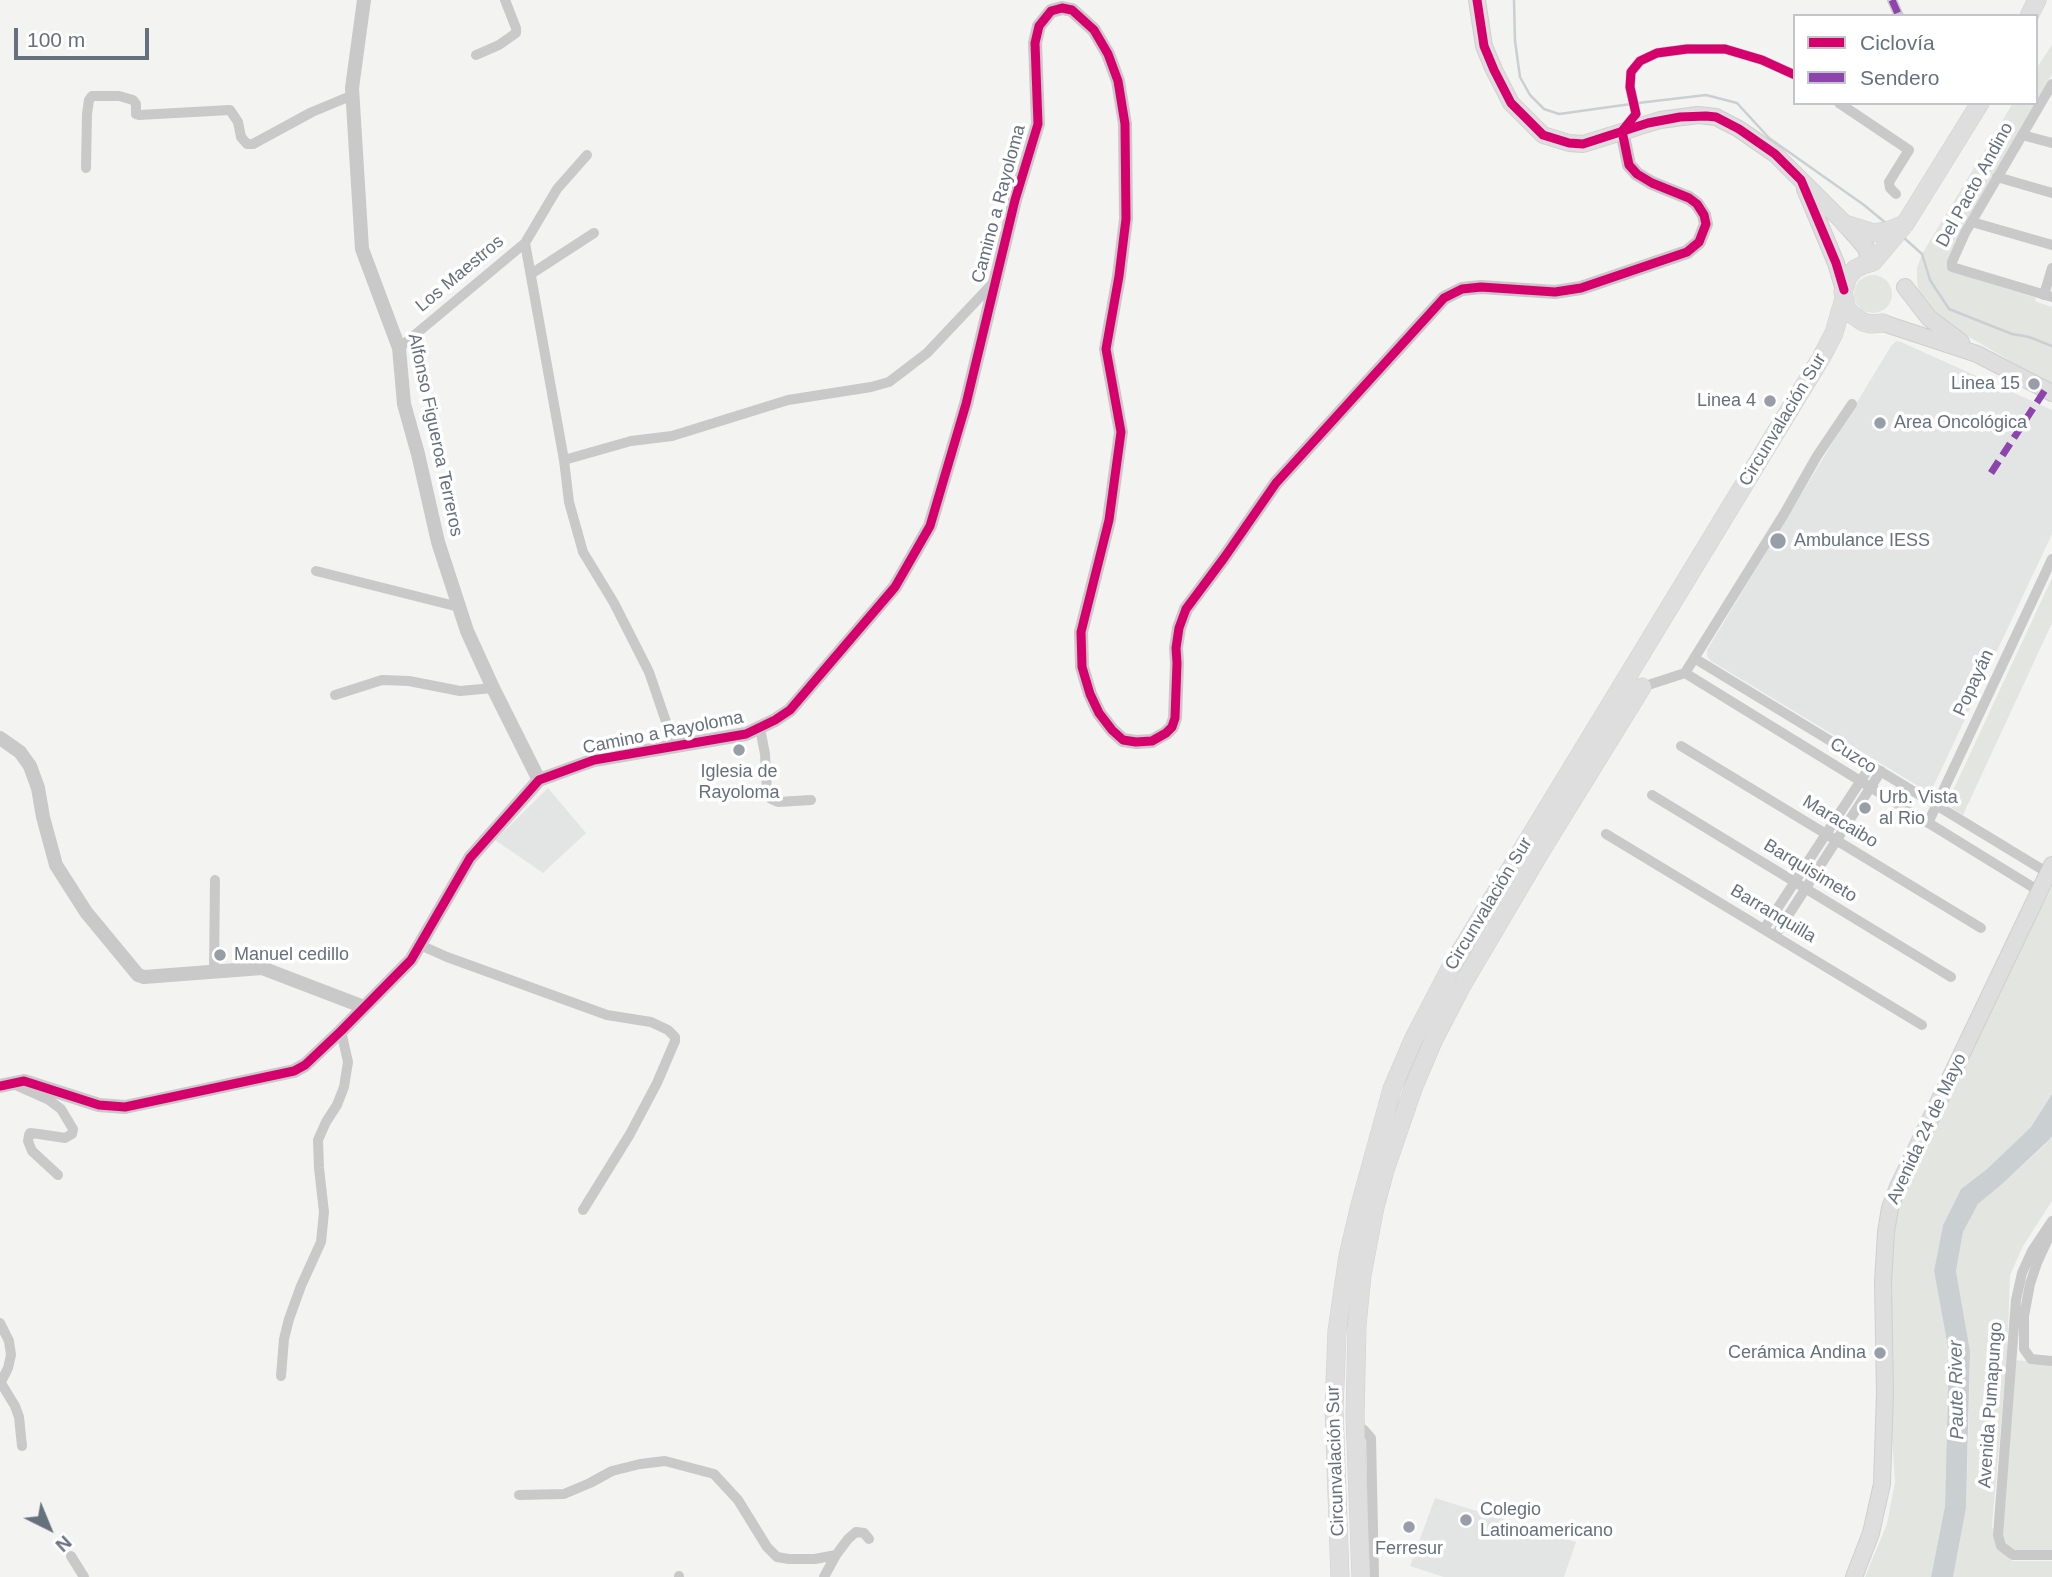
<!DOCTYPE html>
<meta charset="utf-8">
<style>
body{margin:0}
#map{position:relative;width:2052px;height:1577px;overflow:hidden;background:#f3f3f2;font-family:Arial,sans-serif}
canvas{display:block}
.legend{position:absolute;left:1793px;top:14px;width:245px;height:91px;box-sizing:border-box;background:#fff;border:2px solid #c2c6cb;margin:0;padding:9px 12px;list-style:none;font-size:21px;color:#66717e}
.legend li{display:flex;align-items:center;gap:14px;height:35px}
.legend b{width:35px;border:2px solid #c2c6cb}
.north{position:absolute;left:14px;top:1493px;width:70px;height:70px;-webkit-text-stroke:5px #fff;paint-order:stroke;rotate:137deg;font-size:19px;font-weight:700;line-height:28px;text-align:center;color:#66717e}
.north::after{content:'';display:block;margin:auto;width:24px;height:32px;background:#66717e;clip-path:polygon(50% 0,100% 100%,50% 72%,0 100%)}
.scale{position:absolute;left:14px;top:28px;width:135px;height:32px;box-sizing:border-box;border:4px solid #66717e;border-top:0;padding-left:9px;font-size:21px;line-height:24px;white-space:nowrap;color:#66717e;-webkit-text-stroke:5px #fff;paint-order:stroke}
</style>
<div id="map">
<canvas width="2052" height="1577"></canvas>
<ul class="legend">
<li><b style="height:9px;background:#d6006c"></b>Ciclovía</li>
<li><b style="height:9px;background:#8e44ad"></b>Sendero</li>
</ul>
<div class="north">N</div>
<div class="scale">100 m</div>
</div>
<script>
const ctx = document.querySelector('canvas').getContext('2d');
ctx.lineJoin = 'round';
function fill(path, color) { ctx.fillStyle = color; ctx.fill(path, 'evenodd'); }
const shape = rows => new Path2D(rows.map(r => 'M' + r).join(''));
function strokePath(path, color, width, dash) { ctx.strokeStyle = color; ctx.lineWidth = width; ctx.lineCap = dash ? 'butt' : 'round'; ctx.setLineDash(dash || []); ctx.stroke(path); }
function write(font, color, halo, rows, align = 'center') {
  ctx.font = font + ' Arial,sans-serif'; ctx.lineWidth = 7; ctx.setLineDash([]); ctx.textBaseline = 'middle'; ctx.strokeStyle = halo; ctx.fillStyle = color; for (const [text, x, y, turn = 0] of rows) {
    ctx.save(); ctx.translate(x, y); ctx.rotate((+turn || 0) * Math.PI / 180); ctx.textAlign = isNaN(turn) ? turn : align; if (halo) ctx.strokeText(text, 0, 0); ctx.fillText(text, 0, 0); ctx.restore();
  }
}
fill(shape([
 [1896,341,1901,342,2052,410,2052,534,1934,785,1929,790,1923,789,1711,661,1707,656,1707,650,1891,346],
 [548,788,586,833,543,873,495,840],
 [1435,1498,1576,1542,1564,1577,1444,1577,1410,1566]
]), '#e3e5e4');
fill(shape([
 [2052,45,2052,74,2036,102,2036,69],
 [2013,103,2036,103,1975,209,1954,272,2036,298,2035,301,2037,302,2052,307,2052,385,1933,316,1921,301,1917,282,1917,268,1922,254],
 '1854 294a19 19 0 1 1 38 0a19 19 0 1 1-38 0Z',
 [2052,578,2052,623,1963,815,1952,808,1949,803,1950,797],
 [2052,887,2052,1094,2031,1127,1987,1169,1961,1189,1943,1225,1934,1271,1949,1353,1945,1506,1931,1577,1865,1577,1887,1524,1895,1482,1890,1405,1890,1299,1896,1210,1977,1032],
 [2052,1135,2052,1201,2023,1246,2010,1275,2007,1356,1992,1526,1997,1547,2005,1555,2012,1561,2052,1561,2052,1577,1953,1577,1966,1508,1969,1415,1970,1351,1956,1271,1963,1232,1978,1204,2001,1185,2047,1143],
 [2013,1360,2052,1363,2052,1553,2011,1554,2002,1547]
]), '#e2e5e0');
fill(shape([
 [2052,1094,2052,1136,2048,1141,2001,1185,1978,1204,1963,1232,1956,1271,1970,1351,1966,1508,1953,1577,1931,1577,1945,1506,1949,1353,1934,1271,1943,1225,1961,1189,1987,1169,2031,1127]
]), '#cacfd2');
strokePath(shape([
 [1514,0,1515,41,1520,77,1530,95,1544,109,1559,114,1631,104],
 [1638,103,1706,95,1737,103,1769,138,1864,205,1887,224],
 [1903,237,1922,254,1930,280,1949,309,2012,334,2029,337,2052,346]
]), '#cacfd2', 2.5);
const secondary = shape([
 [1477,0,1484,46,1494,70,1511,103,1543,135,1569,143,1583,144,1660,120,1698,115,1716,117,1739,129,1775,154,1845,224,1866,248,1870,263],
 [1805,189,1836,263,1844,290],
 [1905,287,1929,318,1961,342],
 [1883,323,1977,354,2052,393],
 [1854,1577,1871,1533,1882,1484,1885,1392,1883,1282,1886,1232,1890,1208,1897,1189,2052,865]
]);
const trunk = shape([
 [2029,16,2037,0],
 [1845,224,1874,233,1887,231,1905,224],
 [1883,323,1871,324,1863,322,1850,313,1846,306,1843,292,1848,277,1855,269,1863,265,1873,262,1905,224,1980,103],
 [1340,1577,1334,1410,1337,1331,1348,1256,1360,1205,1392,1089,1413,1040,1452,965,1821,358,1834,333,1844,298],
 [1361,1577,1355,1416,1357,1325,1362,1275,1375,1207,1385,1170,1414,1086,1434,1039,1461,987,1541,851,1642,687]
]);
strokePath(secondary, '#cfcfd0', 18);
strokePath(trunk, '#d0d1d1', 19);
strokePath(shape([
 [1892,0,1899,16],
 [476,55,499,45,516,33,516,28,505,0],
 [2052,84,1965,233,1952,262,1952,267,2052,297],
 [1839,103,1909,150,1889,182,1890,188,1896,194],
 [1622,131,1636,114,1630,87,1631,72,1640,61,1657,53,1687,49,1725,49,1762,60,1795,75],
 [2022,135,2052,143],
 [86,168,87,114,89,100,92,96,119,96,133,100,136,104,136,114,139,115,230,110,238,122,241,137,247,144,253,144,312,112,353,95],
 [1997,177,2052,193],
 [1972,222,2052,245],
 [525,243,564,460,569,502,583,552,614,603,649,672,674,745],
 [531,274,594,233],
 [2044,295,2052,268],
 [399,348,525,243,557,189,587,155],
 [564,460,631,441,672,436,788,400,871,387,889,382,927,353,995,281],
 [316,571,459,607],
 [1694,658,2048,873],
 [1685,673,2039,891],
 [1642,687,1685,673,1784,514,1817,456,1852,404],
 [335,695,382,680,409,681,460,691,493,688],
 [760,728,765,754,767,792,771,799,778,802,811,800],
 [1681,746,1981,928],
 [1652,795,1951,977],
 [1928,823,2052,559],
 [1606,834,1922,1025],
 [1764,929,1871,765],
 [1775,936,1881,771],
 [420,945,447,957,607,1015,651,1022,668,1030,675,1037,675,1041,657,1083,630,1134,583,1210],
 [214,971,215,880],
 [11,1083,49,1100,61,1109,73,1129,72,1134,65,1138,39,1134,30,1133,29,1135,28,1141,32,1151,58,1175],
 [2052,1221,2032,1251,2022,1273,2016,1300,1998,1535,2001,1546,2013,1555,2052,1555],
 [2051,1232,2037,1263,2030,1284,2024,1316,2024,1349,2031,1359,2052,1361],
 [0,1323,9,1341,11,1355,8,1368,0,1384],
 [281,1376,284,1339,289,1319,301,1286,321,1242,324,1212,319,1168,318,1140,326,1122,337,1105,344,1087,348,1062,341,1031],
 [1,1383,15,1406,19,1417,22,1446],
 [1356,1426,1364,1430,1371,1438,1374,1577],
 [519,1495,564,1494,590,1483,612,1471,640,1464,665,1461,714,1474,738,1500,767,1547,777,1557,789,1559,815,1559,836,1555],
 [71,1556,84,1577],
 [679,1576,679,1577],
 [824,1577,836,1555,848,1539,856,1532,864,1533,869,1539]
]), '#c9c9ca', 10);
strokePath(shape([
 [364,0,352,88,362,249,399,348,404,404,418,454,438,542,467,631,493,688,539,780],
 [0,738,20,752,30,766,38,788,43,817,56,865,86,912,138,975,144,977,262,968,364,1007],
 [0,1086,24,1081,99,1105,125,1107,294,1071,305,1065,341,1031,411,960,470,858,539,780,594,760,746,734,775,720,790,710,895,587,930,526,966,404,1015,200,1038,124,1035,43,1039,26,1051,11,1062,8,1072,10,1094,30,1108,54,1118,81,1125,124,1126,219,1119,276,1106,349,1121,432,1109,520,1081,632,1082,667,1090,694,1099,713,1112,730,1123,740,1136,742,1152,741,1166,733,1172,727,1175,718,1177,663,1176,648,1179,628,1186,609,1224,558,1276,483,1444,298,1462,289,1481,287,1555,292,1581,288,1687,252,1699,242,1706,224,1704,215,1697,204,1689,198,1652,183,1637,174,1629,165,1622,131]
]), '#c9c9ca', 14);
strokePath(secondary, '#dedede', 16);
strokePath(trunk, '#dedede', 18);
strokePath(shape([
 [1892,0,1899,16],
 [1991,473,2045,390]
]), '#8e44ad', 7, [14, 7]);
strokePath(shape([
 [1477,0,1484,46,1494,70,1511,103,1543,135,1569,143,1583,144,1648,123,1680,117,1706,116,1716,117,1739,129,1775,154,1801,180,1836,263,1844,290],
 [1622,131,1636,114,1630,87,1631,72,1640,61,1657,53,1687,49,1725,49,1762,60,1795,75],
 [0,1086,24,1081,99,1105,125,1107,294,1071,305,1065,341,1031,411,960,470,858,539,780,594,760,746,734,775,720,790,710,895,587,930,526,966,404,1015,200,1038,124,1035,43,1039,26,1051,11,1062,8,1072,10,1094,30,1108,54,1118,81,1125,124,1126,219,1119,276,1106,349,1121,432,1109,520,1081,632,1082,667,1090,694,1099,713,1112,730,1123,740,1136,742,1152,741,1166,733,1172,727,1175,718,1177,663,1176,648,1179,628,1186,609,1224,558,1276,483,1444,298,1462,289,1481,287,1555,292,1581,288,1687,252,1699,242,1706,224,1704,215,1697,204,1689,198,1652,183,1637,174,1629,165,1622,131]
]), '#d6006c', 9);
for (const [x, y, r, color] of [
 [2034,384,7,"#979ea7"],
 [1770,401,7,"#979ea7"],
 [1880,423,7,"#979ea7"],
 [1778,541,9,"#979ea7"],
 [739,750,7,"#979ea7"],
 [1865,808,7,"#979ea7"],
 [220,955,7,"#979ea7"],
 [1880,1353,7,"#979ea7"],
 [1466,1520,7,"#979ea7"],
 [1409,1527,7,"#979ea7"]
]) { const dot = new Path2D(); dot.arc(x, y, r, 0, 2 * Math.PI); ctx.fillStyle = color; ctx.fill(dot); strokePath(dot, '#fff', 2.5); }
write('18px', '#66717e', '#fff', [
 ["Del Pacto Andino",1975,185,-61],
 ["Camino a Rayoloma",999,204,-75],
 ["Los Maestros",460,274,-40],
 ["Circunvalación Sur",1783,420,-59],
 ["Alfonso Figueroa Terreros",435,435,78],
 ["Popayán",1974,683,-65],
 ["Camino a Rayoloma",663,733,-11],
 ["Cuzco",1853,756,32],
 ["Maracaibo",1840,822,31],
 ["Barquisimeto",1810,871,31],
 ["Circunvalación Sur",1489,904,-59],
 ["Barranquilla",1773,914,31],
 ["Avenida 24 de Mayo",1927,1129,-65],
 ["Avenida Pumapungo",1991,1405,-86],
 ["Circunvalación Sur",1336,1461,-92]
]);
write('18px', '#66717e', '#fff', [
 ["Linea 15",2020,384,"right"],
 ["Linea 4",1756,401,"right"],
 ["Area Oncológica",1894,423],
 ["Ambulance IESS",1794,541],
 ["Iglesia de",739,772,"center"],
 ["Rayoloma",739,793,"center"],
 ["Urb. Vista",1879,798],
 ["al Rio",1879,819],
 ["Manuel cedillo",234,955],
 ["Cerámica Andina",1866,1353,"right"],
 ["Colegio",1480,1510],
 ["Latinoamericano",1480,1531],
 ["Ferresur",1409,1549,"center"]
], 'left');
write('italic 19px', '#687882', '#fff', [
 ["Paute River",1957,1390,-91]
]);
</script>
